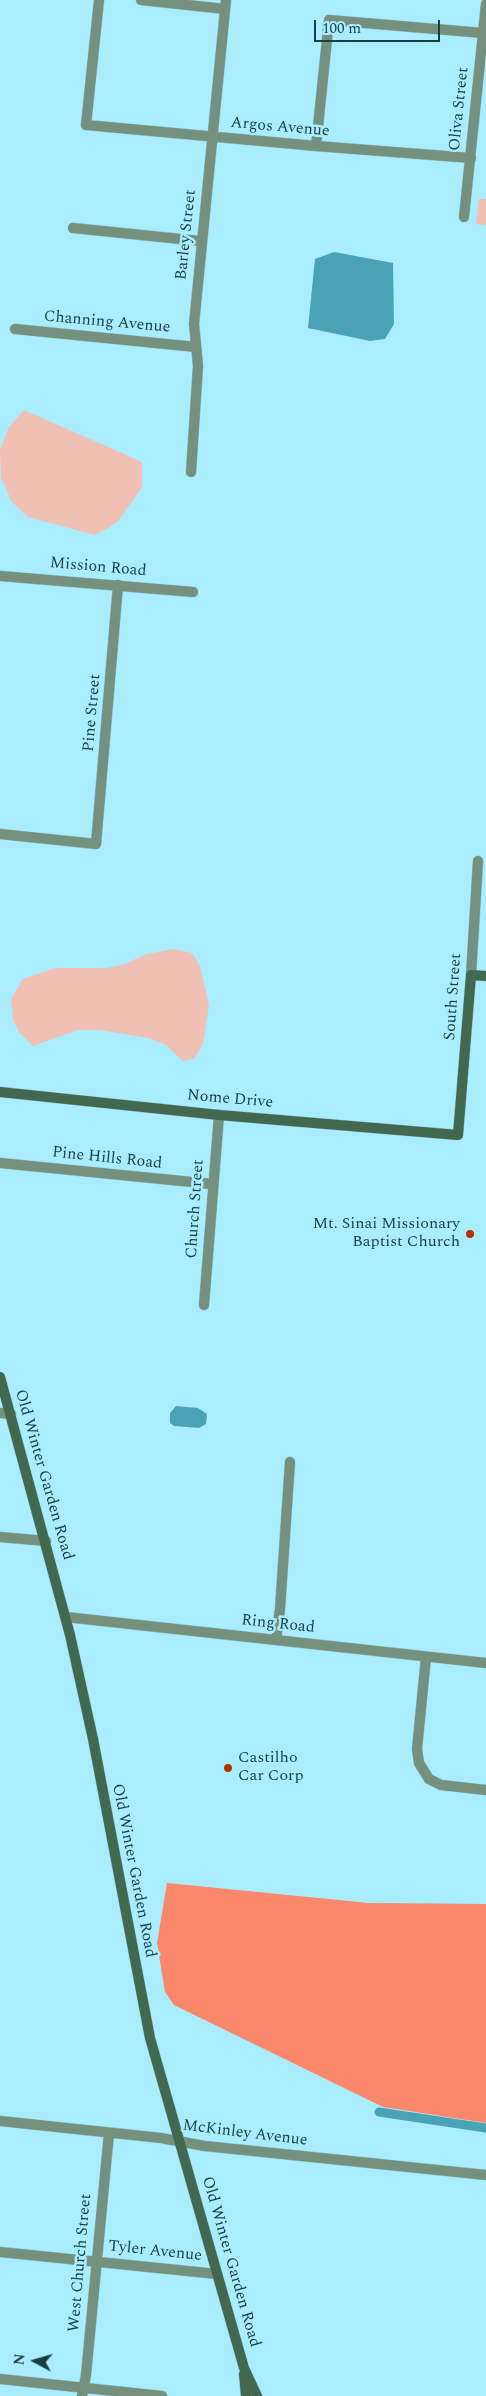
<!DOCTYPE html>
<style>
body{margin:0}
#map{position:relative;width:486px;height:2396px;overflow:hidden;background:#a9edfe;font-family:Spectral,serif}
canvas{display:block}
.north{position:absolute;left:10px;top:2336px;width:50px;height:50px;-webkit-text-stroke:4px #a9edfe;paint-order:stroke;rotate:276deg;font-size:14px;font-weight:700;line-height:20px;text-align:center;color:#183e46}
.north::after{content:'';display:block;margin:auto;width:18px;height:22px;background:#183e46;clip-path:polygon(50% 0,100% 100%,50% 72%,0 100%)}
.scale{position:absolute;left:314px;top:20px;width:126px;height:22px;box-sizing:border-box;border:2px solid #183e46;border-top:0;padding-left:6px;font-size:15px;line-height:18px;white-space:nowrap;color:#183e46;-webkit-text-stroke:4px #a9edfe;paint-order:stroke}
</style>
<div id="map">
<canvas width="486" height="2396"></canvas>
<div class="north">N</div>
<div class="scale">100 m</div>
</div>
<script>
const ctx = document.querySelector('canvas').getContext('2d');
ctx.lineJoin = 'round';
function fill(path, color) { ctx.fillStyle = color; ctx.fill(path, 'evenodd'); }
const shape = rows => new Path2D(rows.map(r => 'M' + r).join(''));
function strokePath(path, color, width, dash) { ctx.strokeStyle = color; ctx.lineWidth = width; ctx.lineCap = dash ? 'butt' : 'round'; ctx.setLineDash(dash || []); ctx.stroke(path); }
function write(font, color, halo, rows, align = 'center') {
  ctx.font = font + ' Spectral,serif'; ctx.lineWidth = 5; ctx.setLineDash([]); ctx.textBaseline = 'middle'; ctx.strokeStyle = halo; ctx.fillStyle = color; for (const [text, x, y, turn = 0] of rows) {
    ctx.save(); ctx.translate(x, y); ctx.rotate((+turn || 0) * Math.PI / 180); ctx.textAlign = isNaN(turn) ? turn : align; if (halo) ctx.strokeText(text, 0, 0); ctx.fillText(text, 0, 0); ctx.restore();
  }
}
fill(shape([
 [479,199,486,199,486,225,476,224],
 [24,410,142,462,142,487,119,520,110,527,95,535,28,517,12,502,1,478,0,449,9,427],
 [173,949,192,953,200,966,209,1005,203,1044,194,1059,183,1061,166,1045,149,1038,99,1030,78,1030,33,1046,19,1032,13,1020,11,999,23,979,55,968,107,968,125,964,144,955]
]), '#f1c0b4');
fill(shape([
 [167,1883,369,1903,486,1904,486,2123,383,2107,174,2005,165,1992,157,1943]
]), '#fc886b');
fill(shape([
 [334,252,393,263,394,324,385,339,370,341,308,328,315,259],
 [176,1406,198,1408,207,1414,206,1424,199,1428,174,1426,170,1423,170,1413]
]), '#4aa2b6');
strokePath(shape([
 [379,2112,486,2128]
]), '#4aa2b6', 9);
const street = shape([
 [99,0,86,125,316,146,471,158],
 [141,0,225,9],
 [316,146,329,20,483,33],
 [464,217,486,4],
 [73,228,200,241],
 [15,329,196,347],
 [191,472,198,366,194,324,226,0],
 [0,576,193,592],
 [0,834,96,844,118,585],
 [471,975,478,861],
 [0,1163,212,1184],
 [204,1305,219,1115],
 [0,1413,11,1414],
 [0,1537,46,1541],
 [66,1617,486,1663],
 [276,1640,280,1609,290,1462],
 [426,1657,417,1749,419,1763,429,1779,441,1785,486,1790],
 [0,2121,161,2138,205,2146,486,2175],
 [0,2252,217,2274],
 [0,2379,162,2396],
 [82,2396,86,2375,109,2133]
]);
const secondary = shape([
 [0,1092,219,1115,458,1135,471,975,486,976],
 [0,1377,70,1635,93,1739,150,2038,244,2368,257,2396],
 [244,2374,246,2396]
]);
strokePath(street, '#8ccad9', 11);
strokePath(secondary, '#8ccad9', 11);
strokePath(street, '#76907e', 10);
strokePath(secondary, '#426950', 10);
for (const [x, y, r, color] of [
 [470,1234,5,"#b92f02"],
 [228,1768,5,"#b92f02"]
]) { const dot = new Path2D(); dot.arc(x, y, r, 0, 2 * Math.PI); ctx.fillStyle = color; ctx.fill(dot); strokePath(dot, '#a9edfe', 2); }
write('16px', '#183e46', '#a9edfe', [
 ["Oliva Street",460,109,-84],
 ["Argos Avenue",280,128,5],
 ["Barley Street",187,235,-84],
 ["Channing Avenue",107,323,5],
 ["Mission Road",98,568,5],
 ["Pine Street",93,713,-85],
 ["South Street",454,997,-86],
 ["Nome Drive",230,1100,5],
 ["Pine Hills Road",107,1159,6],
 ["Church Street",196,1209,-86],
 ["Old Winter Garden Road",43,1475,74],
 ["Ring Road",278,1625,6],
 ["Old Winter Garden Road",133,1871,79],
 ["McKinley Avenue",245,2134,7],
 ["Tyler Avenue",155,2252,6],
 ["Old Winter Garden Road",230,2262,74],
 ["West Church Street",81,2263,-85]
]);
write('16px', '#183e46', '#a9edfe', [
 ["Mt. Sinai Missionary",460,1225],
 ["Baptist Church",460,1243],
 ["Castilho",238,1759,"left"],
 ["Car Corp",238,1777,"left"]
], 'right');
</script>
